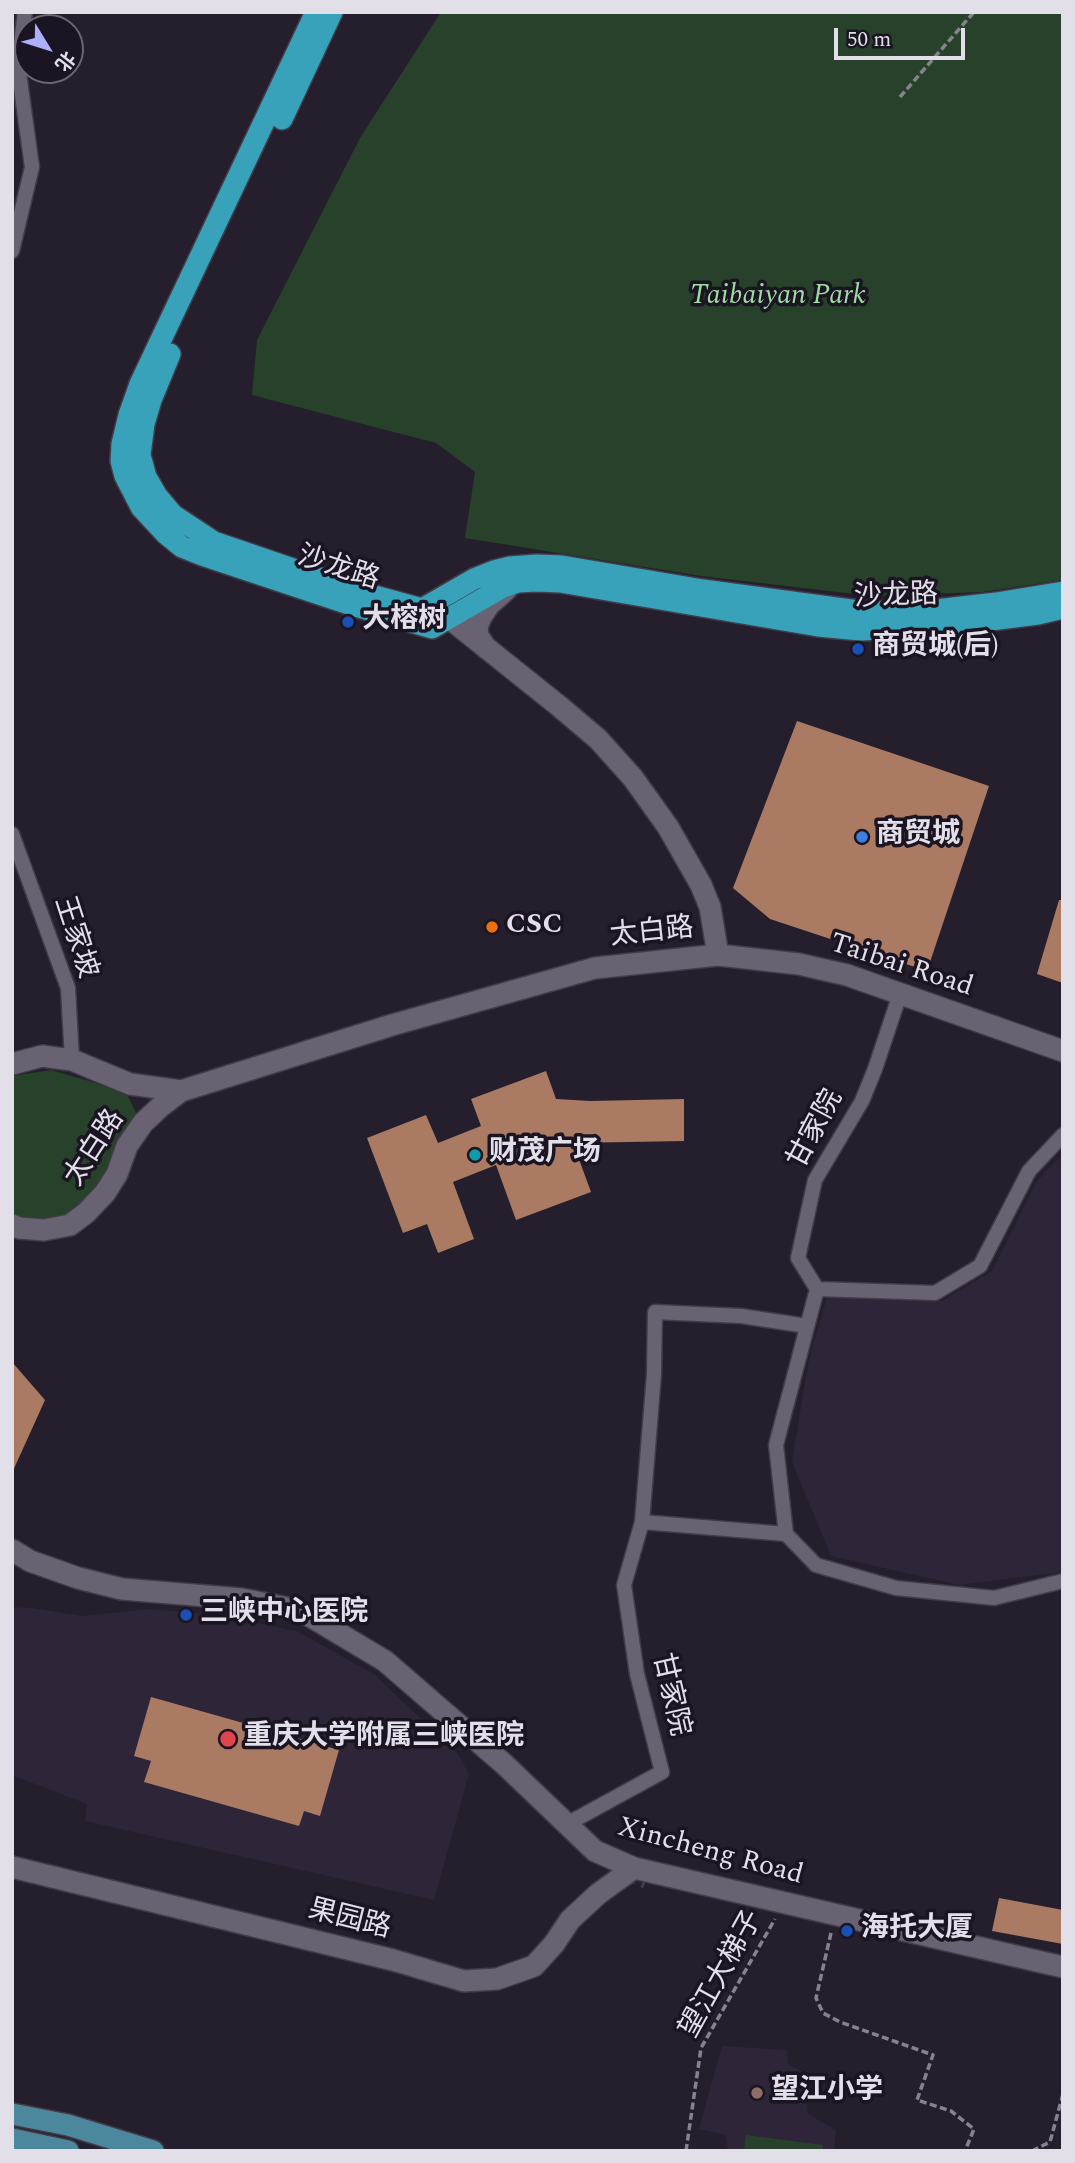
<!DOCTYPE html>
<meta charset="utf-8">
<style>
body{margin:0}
#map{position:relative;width:1075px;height:2163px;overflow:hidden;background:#251f2d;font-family:Spectral,"Noto Sans SC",serif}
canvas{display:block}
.frame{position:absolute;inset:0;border:14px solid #e2dfe8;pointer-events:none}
.north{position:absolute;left:14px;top:14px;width:70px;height:70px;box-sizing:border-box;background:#1b1523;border:2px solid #6b6672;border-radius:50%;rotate:128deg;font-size:19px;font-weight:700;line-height:28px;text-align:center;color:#e2dfe8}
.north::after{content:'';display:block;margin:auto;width:24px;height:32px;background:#acaffb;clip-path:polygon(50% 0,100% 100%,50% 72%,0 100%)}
.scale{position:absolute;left:834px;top:28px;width:131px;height:32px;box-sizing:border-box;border:4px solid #e2dfe8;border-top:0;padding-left:9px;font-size:21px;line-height:24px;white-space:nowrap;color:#e2dfe8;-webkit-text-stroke:5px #1b1523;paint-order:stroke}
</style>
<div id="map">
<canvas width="1075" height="2163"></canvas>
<div class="frame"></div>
<div class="north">北</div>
<div class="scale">50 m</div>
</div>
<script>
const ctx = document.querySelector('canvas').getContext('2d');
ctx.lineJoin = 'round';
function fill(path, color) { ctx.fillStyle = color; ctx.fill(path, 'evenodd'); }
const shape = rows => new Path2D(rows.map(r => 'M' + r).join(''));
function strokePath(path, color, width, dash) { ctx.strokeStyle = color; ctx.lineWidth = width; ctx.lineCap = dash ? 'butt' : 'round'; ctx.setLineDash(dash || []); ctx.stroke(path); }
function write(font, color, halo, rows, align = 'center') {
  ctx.font = font + ' Spectral,"Noto Sans SC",serif'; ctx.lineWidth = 7; ctx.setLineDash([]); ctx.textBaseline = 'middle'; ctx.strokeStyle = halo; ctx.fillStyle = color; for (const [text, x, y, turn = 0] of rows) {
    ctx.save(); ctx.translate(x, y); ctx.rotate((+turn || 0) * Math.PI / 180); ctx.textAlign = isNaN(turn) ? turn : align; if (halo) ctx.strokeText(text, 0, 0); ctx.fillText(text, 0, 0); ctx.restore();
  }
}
fill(shape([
 [1063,1154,1063,1572,959,1585,831,1556,792,1462,809,1359,827,1297,942,1301,992,1271,1037,1181],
 [12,1607,32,1608,82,1616,151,1609,225,1616,299,1632,375,1675,458,1754,469,1774,434,1900,85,1821,87,1804,12,1775],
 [722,2046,787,2050,788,2064,803,2072,808,2114,836,2130,834,2151,728,2151,726,2135,699,2129]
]), '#2e2539');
fill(shape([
 [441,12,1063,12,1063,580,982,592,872,596,701,576,465,538,475,472,436,443,252,395,257,340,360,138],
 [51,1070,96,1083,128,1096,136,1113,119,1144,97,1194,70,1217,40,1226,12,1219,12,1076],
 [746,2135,823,2145,823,2151,744,2151]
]), '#28412a');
fill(shape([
 [797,721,989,786,927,971,770,919,733,888],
 [1059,900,1063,900,1063,983,1037,974],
 [546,1071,556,1099,590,1101,684,1099,684,1141,573,1143,591,1192,516,1220,496,1165,453,1182,474,1239,438,1253,427,1224,403,1233,367,1138,426,1115,438,1143,481,1126,471,1099],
 [12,1362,45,1400,12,1473],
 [151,1697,339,1750,320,1816,304,1811,299,1826,144,1782,151,1761,134,1756],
 [999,1898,1063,1910,1063,1944,992,1931]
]), '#aa7b62');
strokePath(shape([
 [624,1872,646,1882]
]), '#413c49', 14, [14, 7]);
const street = shape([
 [12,251,32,167,18,66,25,12],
 [12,834,68,988,72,1060],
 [1063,1135,1029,1171,980,1266,935,1293,817,1289,776,1445,786,1534,816,1565,896,1588,994,1598,1063,1581],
 [817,1289,798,1258,815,1180,862,1101,875,1069,900,994],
 [642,1522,654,1374,655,1312,741,1316,807,1326],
 [567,1824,662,1772,637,1674,624,1585,642,1522,786,1534]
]);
const secondary = shape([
 [434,613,449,618,559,706,598,739,633,778,668,827,701,885,710,907,718,955],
 [486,648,478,636,477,627,481,617,489,605,506,590],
 [12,1064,42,1056,72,1060,130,1084,181,1091],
 [12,1225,19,1228,44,1230,70,1225,86,1213,105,1193,117,1174,127,1146,143,1123,160,1107,181,1091,392,1025,595,968,718,955,799,964,847,975,1063,1051],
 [12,1550,30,1561,78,1578,122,1589,242,1599,283,1607,308,1615,385,1661,504,1764,595,1851,634,1868,1063,1967],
 [12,1867,393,1960,464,1981,497,1979,534,1966,554,1944,570,1920,598,1894,634,1868]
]);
const primary = shape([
 [12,2114,68,2125,153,2151],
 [12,2139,68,2151]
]);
const highway = shape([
 [316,12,140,384,129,415,122,444,121,461,125,476,141,507,166,534,182,547,202,555,355,606,432,628,503,587,518,582,537,581,560,582,818,626,860,630,935,627,1038,614,1063,608],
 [282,119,332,12],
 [170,354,151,400,144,424,140,455,146,477,157,496,173,515,214,542,360,592,422,609,474,579,494,571,510,567,537,565,562,566,703,590,866,612,927,611,996,603,1063,592]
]);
strokePath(street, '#413c48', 17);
strokePath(secondary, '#413c48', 24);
strokePath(primary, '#413c48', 24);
strokePath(highway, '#413c48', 24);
strokePath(shape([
 [900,97,974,12],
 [831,1933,816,1998,823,2013,840,2022,933,2055,917,2100,951,2111,974,2129,965,2151],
 [686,2151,701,2048,775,1919],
 [1032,2151,1050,2142,1063,2094]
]), '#87838e', 3.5, [7, 3.5]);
strokePath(street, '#686273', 14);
strokePath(secondary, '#686273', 21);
strokePath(primary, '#4b889e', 21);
strokePath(highway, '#37a2ba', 21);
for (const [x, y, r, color] of [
 [348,622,7,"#1a4fb4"],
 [858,649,7,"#1a4fb4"],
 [862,837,7,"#3f7fe0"],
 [492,927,7,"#e8710a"],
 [475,1155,7,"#0f9aa8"],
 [186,1615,7,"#1a4fb4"],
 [228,1739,9,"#e0444e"],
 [847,1931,7,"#1a4fb4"],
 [757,2093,7,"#8d6e63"]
]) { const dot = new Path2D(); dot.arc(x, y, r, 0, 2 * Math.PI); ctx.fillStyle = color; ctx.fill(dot); strokePath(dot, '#1b1523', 2.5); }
write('italic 28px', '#9fdca3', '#1b1523', [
 ["Taibaiyan Park",778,298]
]);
write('28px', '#e2dfe8', '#1b1523', [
 ["沙龙路",338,570,18],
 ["沙龙路",896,598,-2],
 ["太白路",652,934,-6],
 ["王家坡",74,938,72],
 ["Taibai Road",901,967,18],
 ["甘家院",817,1130,-62],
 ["太白路",96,1149,-57],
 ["甘家院",669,1695,77],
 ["Xincheng Road",710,1853,15],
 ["果园路",349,1921,14],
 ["望江大梯子",723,1975,-61]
]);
write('bold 28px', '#e2dfe8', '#1b1523', [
 ["大榕树",362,622],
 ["商贸城(后)",872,649],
 ["商贸城",876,837],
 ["CSC",506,927],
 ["财茂广场",489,1155],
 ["三峡中心医院",200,1615],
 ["重庆大学附属三峡医院",244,1739],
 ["海托大厦",861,1931],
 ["望江小学",771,2093]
], 'left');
</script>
